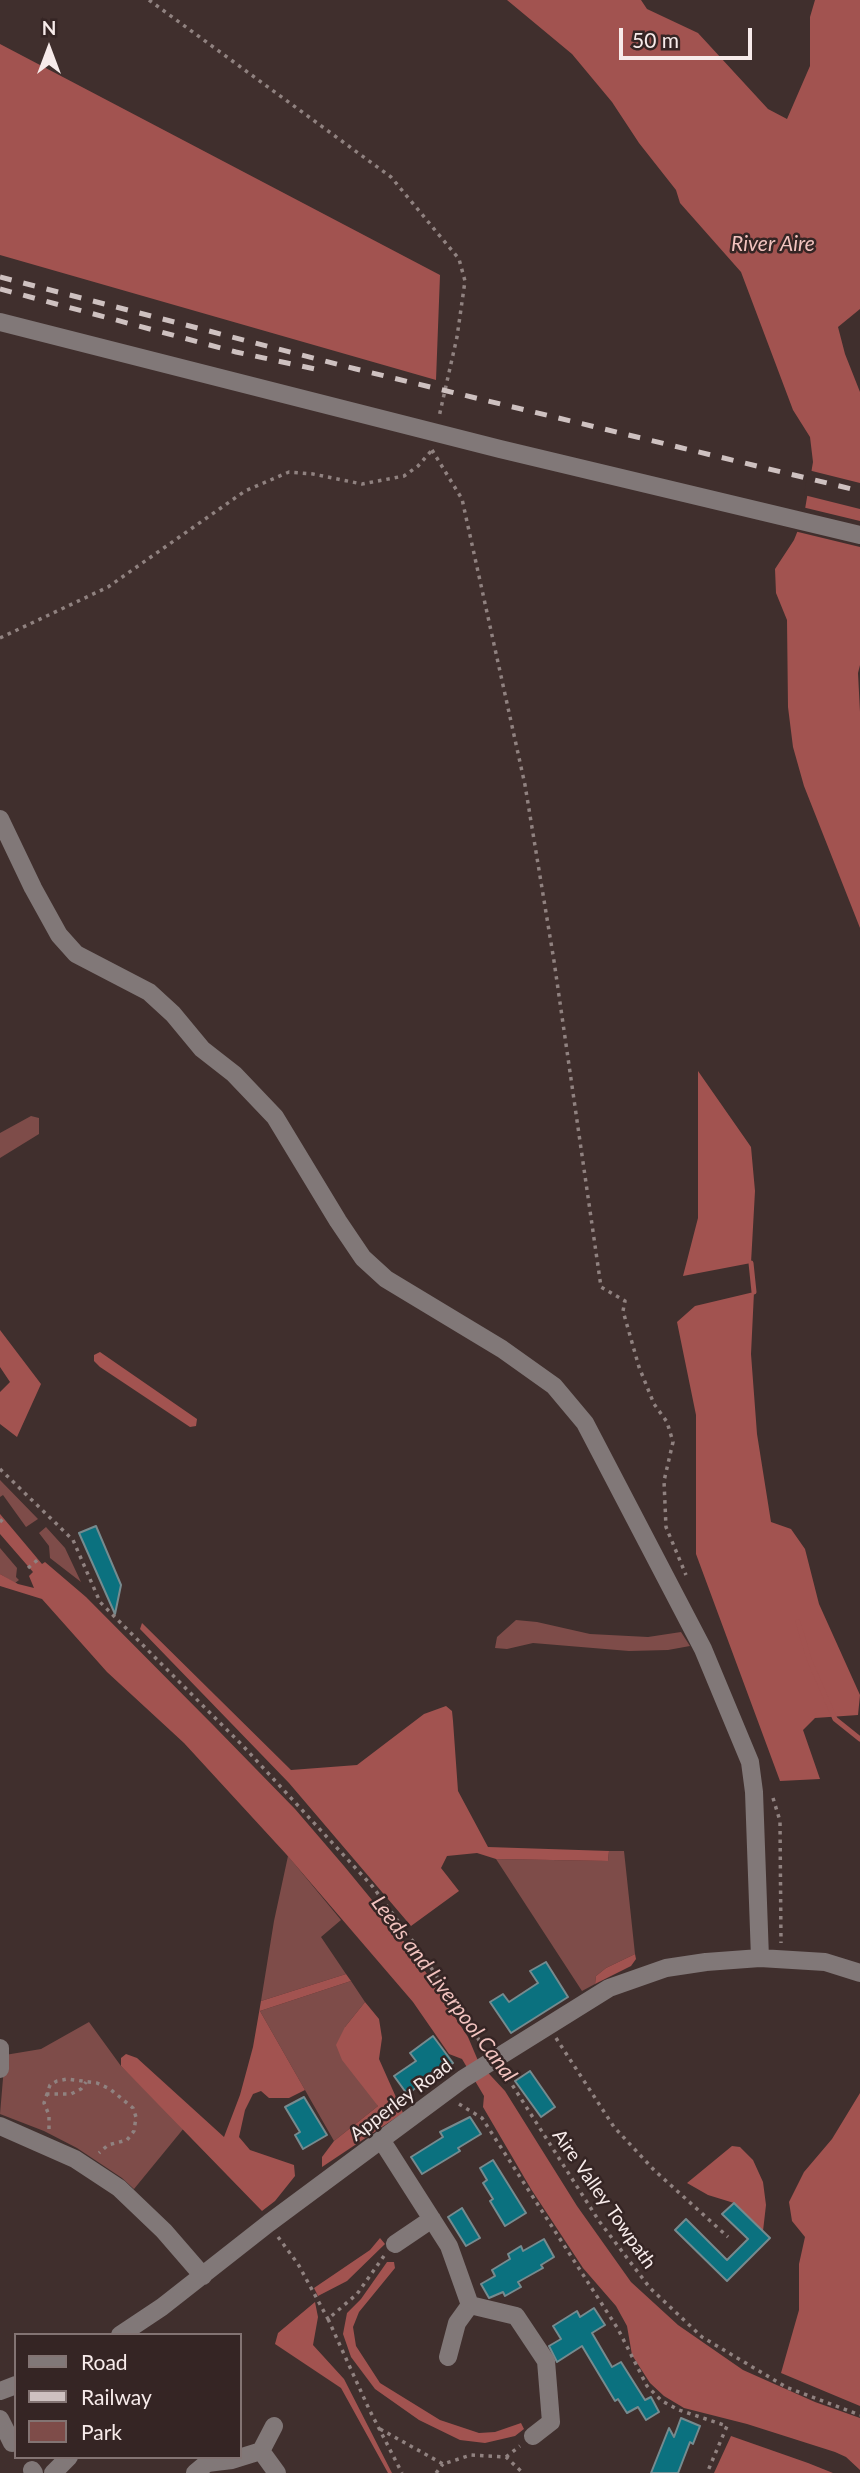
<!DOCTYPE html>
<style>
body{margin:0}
#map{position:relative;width:860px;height:2473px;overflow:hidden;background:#402f2d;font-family:Lato,sans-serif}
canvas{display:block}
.legend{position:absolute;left:14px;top:2333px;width:228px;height:126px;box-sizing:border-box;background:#352524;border:2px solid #837473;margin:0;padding:9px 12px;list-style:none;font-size:21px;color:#f7ebea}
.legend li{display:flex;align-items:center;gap:14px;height:35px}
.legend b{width:35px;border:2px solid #837473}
.north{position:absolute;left:14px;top:14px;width:70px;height:70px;-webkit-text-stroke:5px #352524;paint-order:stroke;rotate:0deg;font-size:19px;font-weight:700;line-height:28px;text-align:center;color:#f7ebea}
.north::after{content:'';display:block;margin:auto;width:24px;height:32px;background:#f7ebea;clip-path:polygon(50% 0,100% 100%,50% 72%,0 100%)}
.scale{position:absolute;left:619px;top:28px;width:133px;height:32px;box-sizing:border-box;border:4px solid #f7ebea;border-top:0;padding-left:9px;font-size:21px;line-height:24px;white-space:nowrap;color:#f7ebea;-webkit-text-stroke:5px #352524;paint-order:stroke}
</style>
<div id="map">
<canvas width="860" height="2473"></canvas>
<ul class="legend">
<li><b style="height:9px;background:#817878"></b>Road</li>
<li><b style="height:9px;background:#cec1c0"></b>Railway</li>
<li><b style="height:19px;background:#7e4c49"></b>Park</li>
</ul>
<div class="north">N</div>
<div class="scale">50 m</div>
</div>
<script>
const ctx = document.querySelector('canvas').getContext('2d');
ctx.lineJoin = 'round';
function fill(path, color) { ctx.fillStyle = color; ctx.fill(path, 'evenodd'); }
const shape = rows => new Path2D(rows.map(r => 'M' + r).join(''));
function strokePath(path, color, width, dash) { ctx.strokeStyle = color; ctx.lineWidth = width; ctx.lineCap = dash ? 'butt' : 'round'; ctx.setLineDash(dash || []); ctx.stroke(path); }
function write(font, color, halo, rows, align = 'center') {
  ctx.font = font + ' Lato,sans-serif'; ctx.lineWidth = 5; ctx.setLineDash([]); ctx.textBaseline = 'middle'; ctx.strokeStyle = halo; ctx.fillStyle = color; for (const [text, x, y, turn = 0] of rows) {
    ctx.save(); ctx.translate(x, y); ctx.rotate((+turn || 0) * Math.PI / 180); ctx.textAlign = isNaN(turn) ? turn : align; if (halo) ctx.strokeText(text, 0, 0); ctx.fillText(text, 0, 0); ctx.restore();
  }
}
fill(shape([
 [31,1116,39,1118,39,1134,0,1158,0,1133],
 [0,1480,38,1519,26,1527,3,1495,0,1497],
 [46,1527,65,1548,81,1582,50,1558,49,1546,39,1533],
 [0,1548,17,1568,16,1577,19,1580,15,1583,0,1574],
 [516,1620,537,1622,590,1634,648,1637,681,1632,690,1646,668,1650,629,1651,533,1643,507,1649,495,1648,497,1637],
 [609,1851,624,1851,635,1954,606,1968,596,1976,595,1984,582,1991,496,1859,608,1861],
 [288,1856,341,1920,321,1937,346,1974,261,2001,274,1921],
 [351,1981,365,2002,345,2027,378,2106,334,2141,260,2011],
 [89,2022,121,2066,184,2128,134,2189,122,2178,77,2148,44,2131,0,2114,5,2055,41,2049]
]), '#7e4c49');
fill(shape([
 [507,0,641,0,647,9,698,33,768,109,787,119,810,66,810,17,815,0,860,0,860,309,838,327,845,354,860,392,860,665,858,673,860,712,860,928,804,786,793,747,788,707,787,620,776,593,775,569,794,540,804,515,813,462,810,437,793,410,741,272,680,203,676,190,639,143,612,102,572,54],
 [0,44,440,275,436,380,0,255],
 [698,1071,751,1147,755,1191,751,1263,683,1276,698,1218],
 [754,1292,751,1354,757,1434,771,1522,791,1529,805,1549,819,1604,860,1695,858,1715,815,1718,803,1730,820,1779,780,1781,696,1554,696,1415,677,1322,695,1306],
 [0,1330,41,1384,17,1437,0,1424,0,1392,10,1382,0,1367],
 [100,1352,197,1419,196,1426,190,1427,100,1367,94,1361,94,1355],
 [0,1514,42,1564,45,1562,86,1597,214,1726,295,1809,344,1866,386,1917,423,1968,468,2037,479,2063,505,2091,577,2206,631,2282,678,2325,743,2370,815,2402,860,2418,860,2470,846,2457,835,2452,747,2424,684,2408,664,2396,650,2383,632,2355,627,2326,616,2306,583,2268,531,2189,483,2107,484,2096,462,2059,449,2054,413,2002,286,1854,184,1743,107,1672,42,1599,0,1586,0,1574,18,1584,34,1588,29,1576,33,1572,0,1534],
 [142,1623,291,1770,357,1765,424,1714,446,1706,452,1711,453,1721,458,1791,488,1847,609,1851,608,1861,496,1859,477,1853,447,1856,441,1868,459,1891,411,1926,289,1783,140,1629],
 [635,1954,636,1959,631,1966,595,1984,596,1976,606,1968],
 [346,1974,351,1981,260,2011,305,2090,289,2098,269,2098,261,2091,253,2094,245,2110,239,2137,250,2150,294,2165,295,2176,275,2201,262,2211,121,2066,121,2058,126,2054,137,2058,224,2137,240,2095,253,2047,261,2001],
 [365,2002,379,2019,382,2038,379,2059,403,2113,322,2167,322,2157,334,2141,378,2106,342,2060,336,2045,345,2027],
 [860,2093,860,2406,781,2373,799,2310,799,2264,805,2237,792,2221,789,2202,804,2172,832,2139],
 [732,2146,740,2147,753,2160,763,2182,766,2205,763,2231,734,2203,708,2195,687,2183],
 [380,2238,385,2244,347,2281,318,2296,314,2288,370,2250],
 [387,2262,394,2262,395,2268,359,2312,353,2327,356,2346,380,2383,440,2420,479,2433,495,2432,521,2423,524,2429,515,2436,485,2443,460,2440,419,2420,375,2389,351,2357,343,2334,347,2313,361,2299],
 [315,2302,318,2317,313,2345,344,2379,392,2473,388,2473,341,2388,275,2344,278,2333],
 [731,2436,808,2463,833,2473,714,2473]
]), '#a25350');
fill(shape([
 [808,470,860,483,860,509,804,495],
 [802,507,860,521,860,547,794,531]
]), '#402f2d');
strokePath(shape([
 [751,1263,754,1292],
 [798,1622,809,1659,835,1719,860,1739]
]), '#a25350', 5);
const building = shape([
 [96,1526,121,1585,115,1614,79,1533,96,1526],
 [546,1962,568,1997,511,2033,490,2002,503,1994,509,2002,538,1983,530,1971,546,1962],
 [433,2036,453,2063,407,2094,394,2076,416,2061,410,2053,433,2036],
 [530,2071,555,2107,541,2117,515,2081,530,2071],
 [304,2097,327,2135,303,2149,295,2135,300,2132,285,2107,304,2097],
 [470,2117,481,2134,458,2148,460,2151,422,2174,411,2157,443,2137,440,2132,470,2117],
 [493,2160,526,2213,505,2226,490,2201,493,2199,483,2183,487,2180,480,2168,493,2160],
 [734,2203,770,2238,727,2281,675,2230,686,2219,727,2260,748,2239,722,2214,734,2203],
 [462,2208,480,2238,466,2246,448,2217,462,2208],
 [544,2239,554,2257,541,2265,543,2268,518,2282,521,2287,505,2296,503,2292,489,2298,481,2284,495,2276,492,2270,510,2259,508,2254,521,2246,523,2251,544,2239],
 [594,2308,605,2325,592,2333,612,2367,621,2362,645,2400,651,2397,659,2412,646,2420,638,2407,627,2413,618,2399,615,2401,582,2346,557,2362,549,2346,561,2339,553,2326,577,2311,580,2317,594,2308],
 [681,2418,700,2426,693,2444,690,2442,678,2473,651,2473,669,2428,674,2437,681,2418]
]);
fill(building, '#0b717f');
strokePath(building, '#768b8f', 2);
strokePath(shape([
 [149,0,391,177,459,259,465,281,457,337,439,417],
 [432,450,462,499,525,785,554,961,601,1287,625,1301,623,1311,639,1367,654,1404,667,1422,673,1442,664,1481,666,1527,686,1575],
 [0,638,108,587,245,491,289,472,313,474,362,484,404,476,418,466,433,449],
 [0,1469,73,1540,100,1602,244,1747,373,1887,420,1951,483,2046],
 [0,1522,5,1517],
 [28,1568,41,1557],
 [773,1798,780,1821,781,1943],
 [556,2038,614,2127,654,2170,728,2237],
 [502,2072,511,2083,599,2221,650,2288,702,2337,786,2387,860,2415],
 [46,2094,71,2094,81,2089,86,2082],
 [459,2104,482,2118,618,2329,647,2386,662,2401,679,2410,727,2426,707,2473],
 [49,2129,49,2115,44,2103,50,2085,57,2081,67,2079,97,2083,110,2089,133,2108,136,2117,134,2131,127,2140,108,2145,99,2153],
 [278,2237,298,2264,328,2319],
 [384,2256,357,2294,328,2319,369,2409,402,2473],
 [380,2429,443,2464,471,2455,506,2457,523,2473],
 [506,2457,520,2446],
 [436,2473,443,2464]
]), '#908280', 3.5, [3.5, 5]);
strokePath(shape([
 [0,322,500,449,860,535],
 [0,819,33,888,59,935,76,954,149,992,173,1014,202,1049,234,1074,275,1117,338,1221,363,1258,386,1279,502,1349,554,1386,585,1423,703,1649,750,1762,754,1792,760,1958],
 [0,2048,0,2069],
 [0,2126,75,2159,119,2188,164,2231,203,2276],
 [382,2141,449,2246,470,2305,516,2316,546,2361,551,2422,533,2436],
 [395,2244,432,2219],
 [120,2335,162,2307,269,2223,463,2079,609,1988,666,1968,706,1962,760,1958,825,1962,860,1973],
 [448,2357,457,2323,470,2305],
 [0,2391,16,2385],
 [0,2419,12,2443],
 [261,2451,274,2426],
 [32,2470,34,2473],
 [53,2473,69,2457],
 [195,2473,207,2463,232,2460,261,2451,277,2473]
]), '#817878', 18);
strokePath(shape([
 [0,277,356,369,860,491],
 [0,289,236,352,315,369]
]), '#cec1c0', 5, [12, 12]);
write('19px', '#f7ebea', '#352524', [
 ["Apperley Road",401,2100,-37],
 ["Aire Valley Towpath",604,2199,55]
]);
write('italic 21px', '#f2c3bf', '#352524', [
 ["River Aire",773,244],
 ["Leeds and Liverpool Canal",444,1989,53]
]);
</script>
